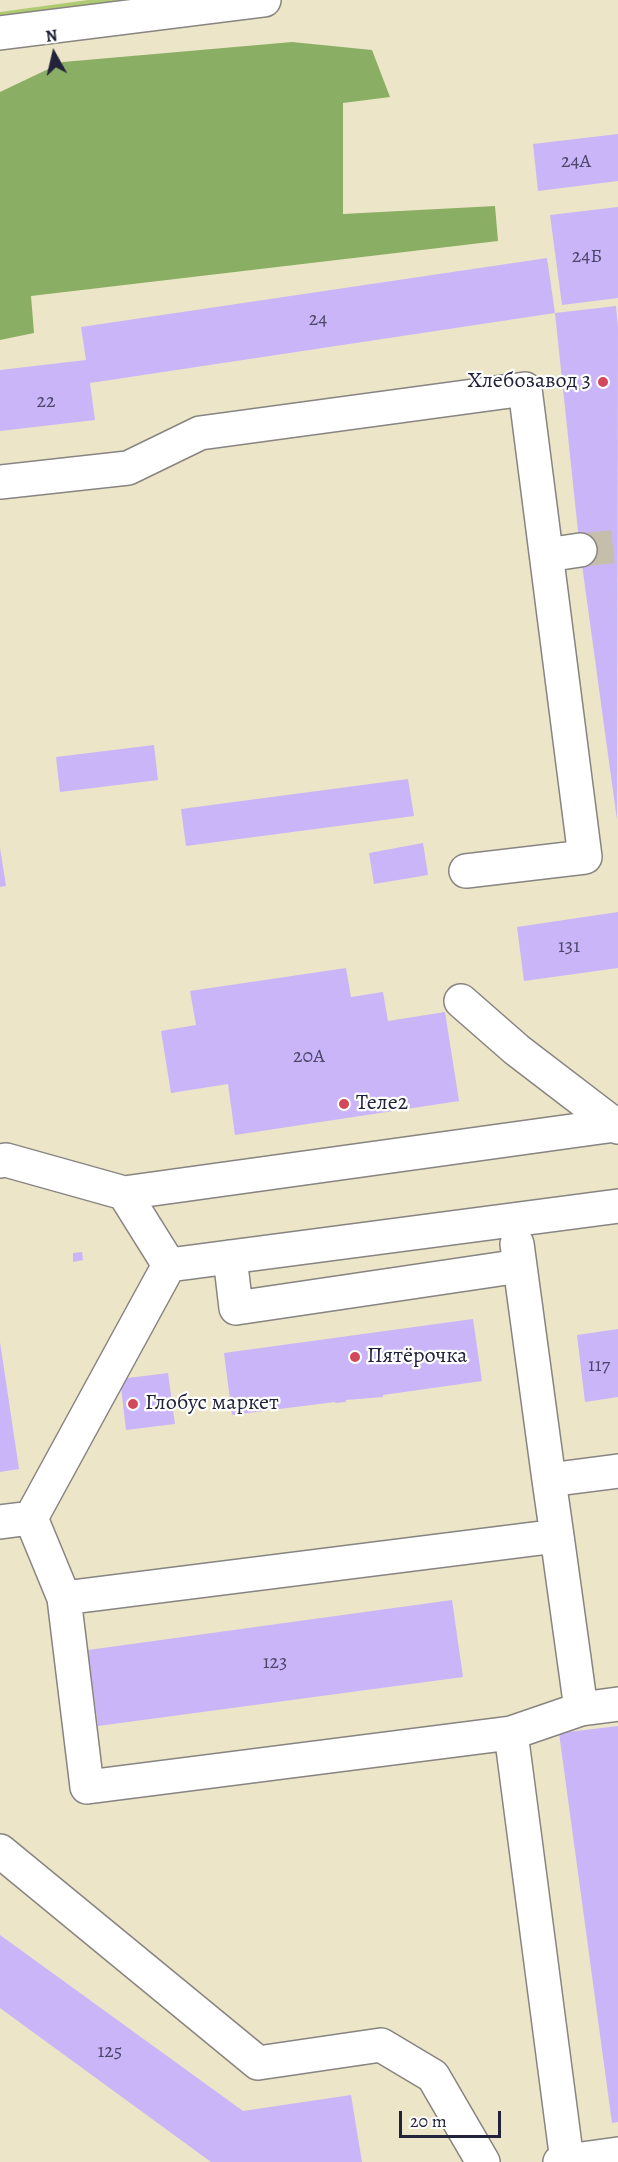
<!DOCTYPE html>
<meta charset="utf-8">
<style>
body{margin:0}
#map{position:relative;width:618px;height:2162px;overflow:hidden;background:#ece5c7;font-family:Alegreya,serif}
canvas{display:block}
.north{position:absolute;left:24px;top:24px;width:60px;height:60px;-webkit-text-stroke:4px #fff;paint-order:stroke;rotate:352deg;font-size:16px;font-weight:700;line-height:24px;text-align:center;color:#22223b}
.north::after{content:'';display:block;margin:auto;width:21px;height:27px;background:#22223b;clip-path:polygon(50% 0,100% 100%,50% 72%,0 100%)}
.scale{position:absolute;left:399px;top:2111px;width:102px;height:27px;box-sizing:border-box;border:3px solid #22223b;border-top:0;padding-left:8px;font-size:18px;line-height:21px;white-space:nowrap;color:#22223b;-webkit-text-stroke:4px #fff;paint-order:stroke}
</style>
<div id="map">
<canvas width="618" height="2162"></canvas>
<div class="north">N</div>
<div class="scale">20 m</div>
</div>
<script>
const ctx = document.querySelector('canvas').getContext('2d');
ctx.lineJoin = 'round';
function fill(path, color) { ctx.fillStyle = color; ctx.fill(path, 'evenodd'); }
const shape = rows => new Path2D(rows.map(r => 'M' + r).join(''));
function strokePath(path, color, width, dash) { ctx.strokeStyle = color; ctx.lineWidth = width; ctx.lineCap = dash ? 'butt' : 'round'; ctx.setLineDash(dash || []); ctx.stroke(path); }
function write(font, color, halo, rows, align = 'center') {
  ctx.font = font + ' Alegreya,serif'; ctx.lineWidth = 4.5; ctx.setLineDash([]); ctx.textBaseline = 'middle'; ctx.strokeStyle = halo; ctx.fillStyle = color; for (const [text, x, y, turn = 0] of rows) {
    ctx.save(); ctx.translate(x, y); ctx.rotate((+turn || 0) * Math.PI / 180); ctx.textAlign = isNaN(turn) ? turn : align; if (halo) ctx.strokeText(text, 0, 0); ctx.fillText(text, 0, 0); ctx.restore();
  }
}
fill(shape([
 [88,0,171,0,0,23,0,12]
]), '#aecb72');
fill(shape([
 [292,42,372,50,390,97,343,103,343,214,495,206,498,241,31,296,34,333,0,340,0,92,63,62]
]), '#8aaf64');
fill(shape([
 [618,134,618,181,538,191,533,144],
 [618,207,618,298,562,305,550,215],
 [547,258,555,313,90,383,95,420,0,431,0,370,86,360,81,327],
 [616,306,618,328,617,820,580,550,555,313],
 [154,745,158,780,60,792,56,757],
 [408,779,414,816,186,846,181,809],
 [423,843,428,875,374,884,369,853],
 [0,848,6,886,0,887],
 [618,912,618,968,524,981,517,927],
 [346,968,351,997,383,992,388,1021,445,1012,459,1101,235,1135,228,1084,171,1093,161,1031,196,1025,190,991],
 [82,1252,83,1260,73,1262,73,1253],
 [473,1319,482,1381,383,1395,383,1397,346,1400,346,1402,335,1403,335,1402,232,1415,224,1353],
 [618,1329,618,1397,585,1402,577,1335],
 [0,1342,19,1469,0,1472],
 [168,1373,175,1424,126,1430,120,1379],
 [452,1600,463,1677,98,1726,88,1650],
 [618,1726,618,2122,612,2123,559,1733],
 [0,1935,243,2111,351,2095,362,2162,211,2162,0,2008]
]), '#cab5f9');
strokePath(shape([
 [580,550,618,546]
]), '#c4beab', 33, [33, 16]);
const minor = shape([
 [0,33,264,0],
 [0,482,128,468,200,433,525,389,585,857,466,871],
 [547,555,580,550],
 [461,1001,517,1050,615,1125],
 [0,1161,6,1160,124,1193,169,1265],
 [124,1193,615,1125,618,1127],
 [517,1244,549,1480],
 [230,1257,236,1308,520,1266],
 [31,1518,64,1598],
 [0,1522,31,1518,169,1265,618,1206],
 [557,1536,549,1480,618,1471],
 [581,1709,618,1704],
 [511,1733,581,1709,557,1536,64,1598,87,1787,511,1733,567,2161],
 [0,1851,258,2063,381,2045,433,2076,483,2162],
 [560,2162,618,2154]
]);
strokePath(minor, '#878481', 36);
strokePath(minor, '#fff', 33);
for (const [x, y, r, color] of [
 [603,382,6,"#d1495b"],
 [344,1104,6,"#d1495b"],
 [355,1357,6,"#d1495b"],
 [133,1404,6,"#d1495b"]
]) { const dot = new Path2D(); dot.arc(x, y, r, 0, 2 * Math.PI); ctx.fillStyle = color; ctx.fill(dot); strokePath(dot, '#fff', 2); }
write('20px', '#4c476a', null, [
 ["24А",576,162],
 ["24Б",587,257],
 ["24",318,320],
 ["22",46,402],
 ["131",569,947],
 ["20А",309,1057],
 ["117",599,1366],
 ["123",275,1663],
 ["125",110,2052]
]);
write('22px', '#22223b', '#fff', [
 ["Хлебозавод 3",591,382,"right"],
 ["Теле2",356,1104],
 ["Пятёрочка",367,1357],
 ["Глобус маркет",145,1404]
], 'left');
</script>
